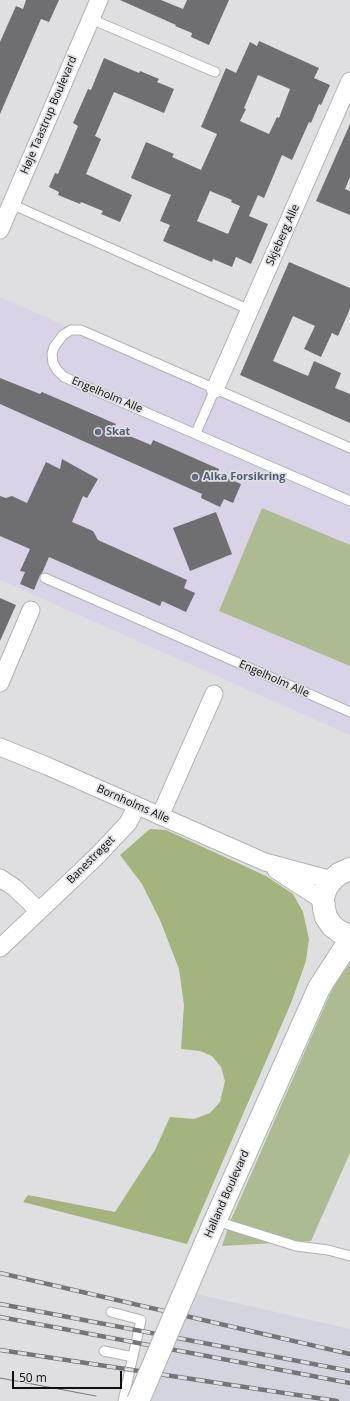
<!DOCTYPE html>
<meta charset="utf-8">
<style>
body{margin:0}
#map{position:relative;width:350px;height:1401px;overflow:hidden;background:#dfdfe2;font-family:"Open Sans",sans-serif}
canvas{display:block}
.scale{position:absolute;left:12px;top:1371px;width:110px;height:18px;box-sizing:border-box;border:2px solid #0f0f10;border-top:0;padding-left:5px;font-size:12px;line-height:14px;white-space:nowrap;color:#0f0f10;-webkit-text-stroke:3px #dfdfe2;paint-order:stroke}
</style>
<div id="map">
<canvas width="350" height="1401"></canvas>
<div class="scale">50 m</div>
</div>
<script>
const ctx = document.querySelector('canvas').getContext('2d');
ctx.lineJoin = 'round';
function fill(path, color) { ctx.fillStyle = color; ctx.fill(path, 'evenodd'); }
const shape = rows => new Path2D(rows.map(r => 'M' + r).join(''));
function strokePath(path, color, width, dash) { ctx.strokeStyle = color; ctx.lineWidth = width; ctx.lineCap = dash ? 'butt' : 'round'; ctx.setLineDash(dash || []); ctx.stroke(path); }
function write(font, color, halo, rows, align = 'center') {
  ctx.font = font + ' "Open Sans",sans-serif'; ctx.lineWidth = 3.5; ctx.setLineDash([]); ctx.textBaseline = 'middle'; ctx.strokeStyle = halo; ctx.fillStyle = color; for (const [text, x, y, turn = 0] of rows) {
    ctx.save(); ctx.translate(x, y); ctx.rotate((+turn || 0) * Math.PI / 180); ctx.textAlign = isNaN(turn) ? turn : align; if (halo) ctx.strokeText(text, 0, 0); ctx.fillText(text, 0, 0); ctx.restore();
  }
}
fill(shape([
 [0,297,350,451,350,735,0,580]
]), '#dad2e7');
fill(shape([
 [197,1294,350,1329,350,1401,150,1401]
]), '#d4d4de');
fill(shape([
 [262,508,350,545,350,666,219,611],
 [350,963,350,1153,311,1241,222,1246,230,1222,334,985]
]), '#adbb92');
fill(shape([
 [150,829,166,830,266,876,293,894,303,912,309,939,306,961,291,1003,187,1244,23,1202,28,1195,115,1212,155,1150,170,1117,194,1119,210,1113,220,1102,225,1081,221,1067,212,1056,200,1051,181,1049,184,1005,179,969,160,920,142,884,120,855]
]), '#a3b47e');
fill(shape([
 [26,0,59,0,49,22,41,19,0,114,0,42,16,6,23,9],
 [120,0,161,0,183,9,187,0,229,0,209,45,191,37,192,33,175,26,176,25],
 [259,41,319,68,314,78,330,85,321,105,319,104,311,123,309,122,292,160,282,155,264,198,258,195,249,216,268,224,251,264,236,257,232,267,213,259,212,262,163,241,170,225,160,221,171,195,131,178,146,142,174,154,172,157,201,170,217,134,201,127,226,68,236,73,250,42,257,46],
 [258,75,290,89,279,118,277,117,269,134,240,121,246,109,244,108],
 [210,191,232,200,231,202,240,206,228,234,197,221],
 [104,58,139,73,140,71,159,79,157,82,174,89,164,113,114,92,95,136,101,139,86,174,132,195,120,222,101,214,103,211,81,202,80,204,58,195,59,192,49,187,55,173,58,174,78,126,73,123,88,89,91,90],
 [350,124,350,177,345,189,350,191,350,215,316,201],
 [289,262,350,288,350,309,338,336,332,333,321,357,304,349,315,326,293,316,273,361,308,376,314,361,341,373,335,388,350,394,350,423,240,375],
 [0,378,40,394,42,392,116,424,113,429,151,445,153,440,219,469,217,474,241,484,233,503,224,499,220,507,201,498,202,494,0,404],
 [62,459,98,479,87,498,83,496,72,522,93,531,98,540,187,580,184,588,195,593,186,612,162,601,160,606,49,557,42,573,40,575,34,590,20,584,25,572,20,571,30,549,0,536,0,496,6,498,12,496,27,503,46,462,60,469],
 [216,512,232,554,190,571,173,528],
 [0,598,16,605,0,641]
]), '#6f6f71');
const lane = shape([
 [91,19,215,72],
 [11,204,250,310],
 [196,433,215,389],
 [350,448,81,330,71,330,63,335,54,347,52,354,53,363,57,370,64,377,350,501],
 [45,578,350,712],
 [216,1219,229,1225,296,1246,328,1250,350,1256],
 [111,1312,141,1320,123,1401],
 [104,1351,133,1357]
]);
const street = shape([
 [0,230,99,0],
 [215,389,350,81],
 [0,683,31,610],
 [0,747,47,766,265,862,332,880],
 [160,816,214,694],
 [276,870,324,901],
 [0,878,15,888,39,911],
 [0,948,97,856,128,823,137,806]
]);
const secondary = shape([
 [350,869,339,874,332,880,326,888,323,898,324,908,326,917,332,926,340,932,350,936],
 [212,1228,319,988,350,940]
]);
strokePath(lane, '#b0b1b3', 11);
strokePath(street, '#b0b1b3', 19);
strokePath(secondary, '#b0b1b3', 24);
strokePath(lane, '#fff', 9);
strokePath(street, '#fff', 17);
strokePath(secondary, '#fff', 22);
strokePath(shape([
 [0,1378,96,1396]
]), '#757577', 1);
const rail = shape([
 [0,1273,350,1354],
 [0,1304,350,1371],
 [0,1317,350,1383],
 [0,1350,337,1401]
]);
strokePath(rail, '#757577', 4.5);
strokePath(rail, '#dfdfe2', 3, [9]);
const secondaryBridge = shape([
 [138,1401,212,1228]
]);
strokePath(secondaryBridge, '#b0b1b3', 24, []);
strokePath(secondaryBridge, '#fff', 22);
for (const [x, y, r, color] of [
 [98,432,4,"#5c6f8a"],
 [195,477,4,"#5c6f8a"]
]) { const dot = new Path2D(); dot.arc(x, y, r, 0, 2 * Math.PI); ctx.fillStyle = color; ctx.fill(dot); strokePath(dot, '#dfdfe2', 1.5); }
write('11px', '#0f0f10', '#dfdfe2', [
 ["Høje Taastrup Boulevard",49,115,-67],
 ["Skjeberg Alle",283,235,-66],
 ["Engelholm Alle",107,395,23],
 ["Engelholm Alle",274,679,24],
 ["Bornholms Alle",133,804,24],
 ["Banestrøget",91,860,-45],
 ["Halland Boulevard",227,1194,-66]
]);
write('bold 11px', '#4e5e75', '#dfdfe2', [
 ["Skat",106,432],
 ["Alka Forsikring",203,477]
], 'left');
</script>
